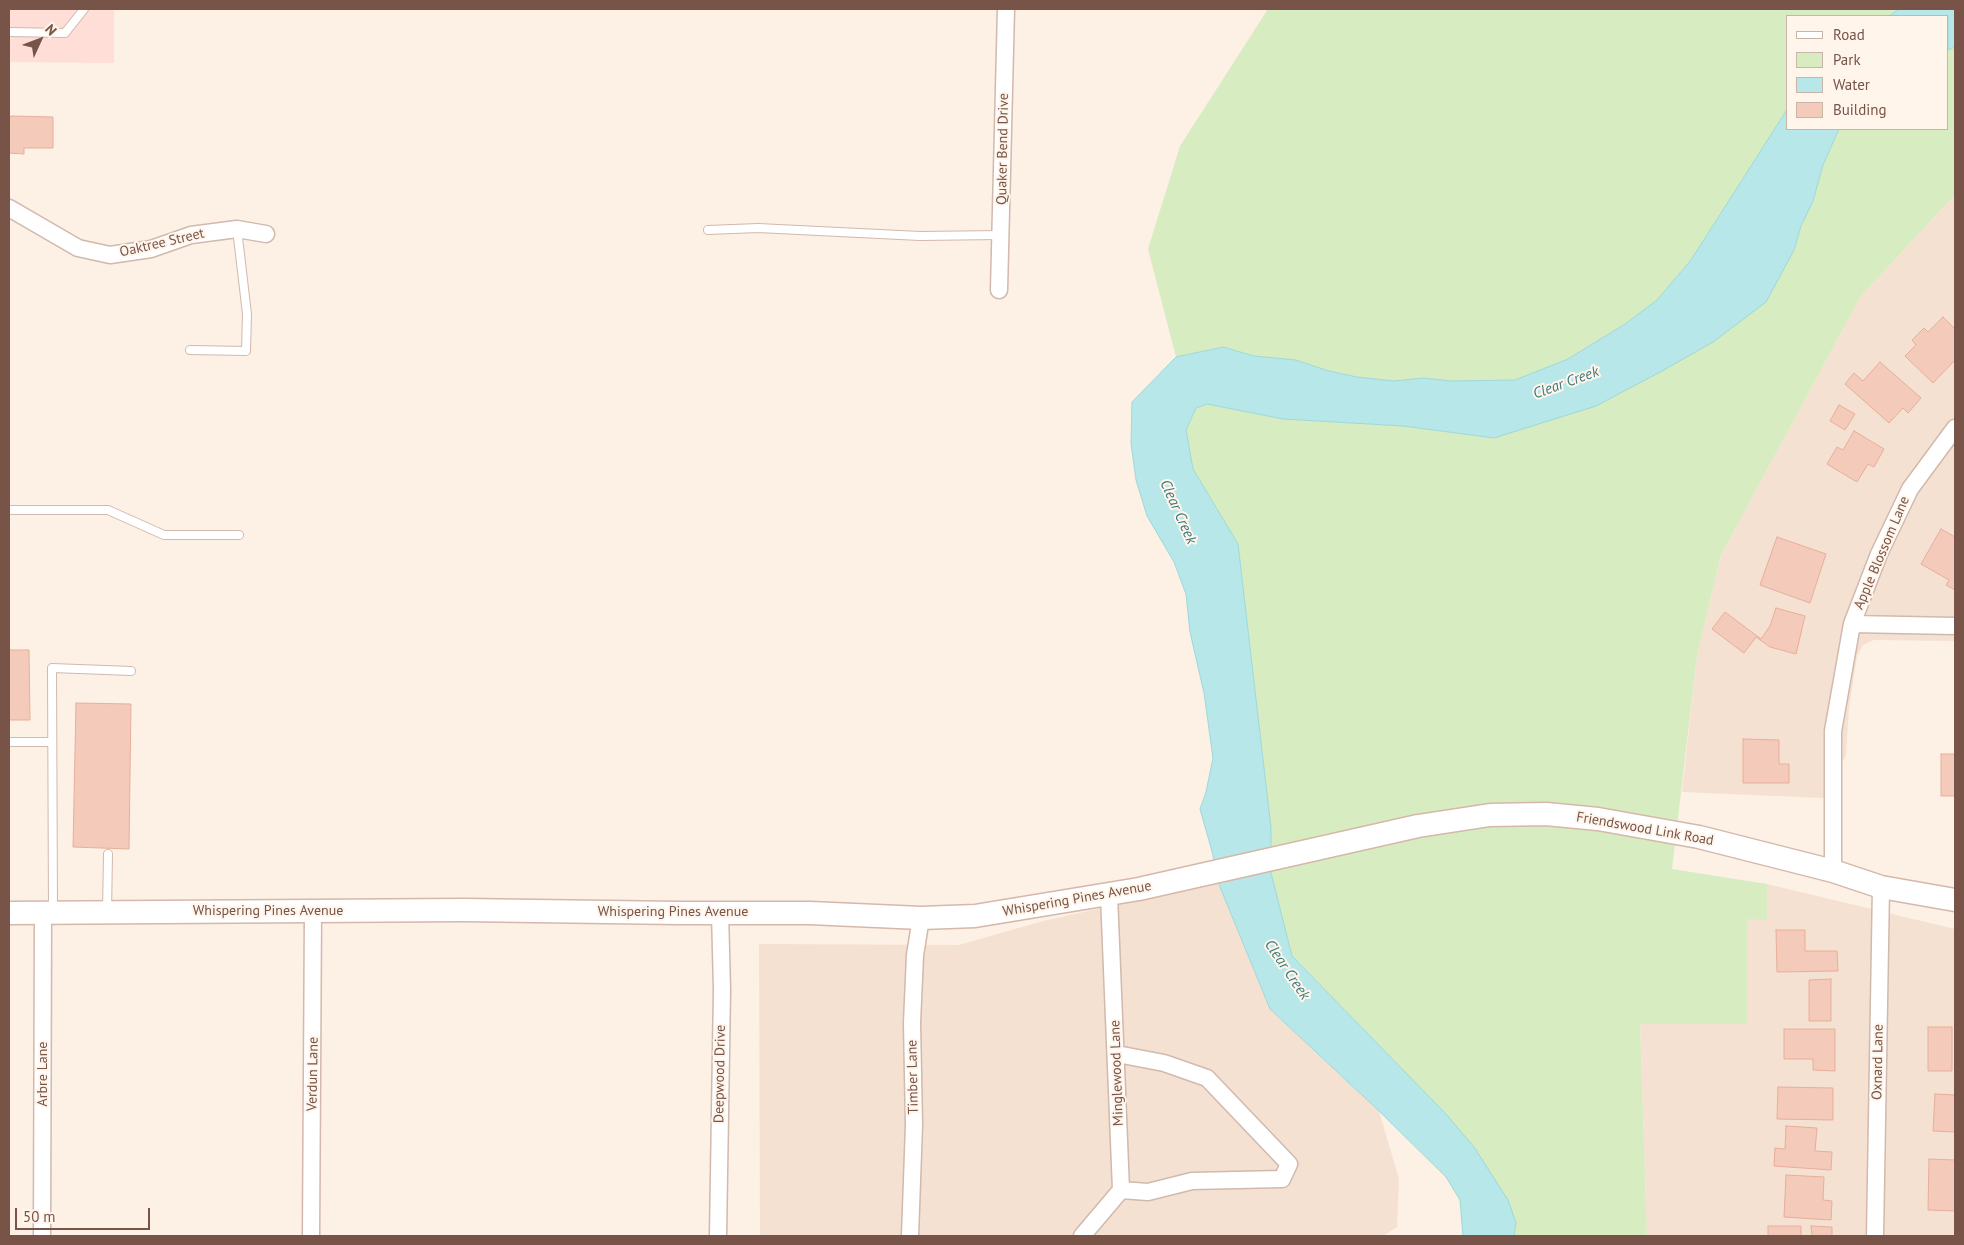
<!DOCTYPE html>
<style>
body{margin:0}
#map{position:relative;width:1964px;height:1245px;overflow:hidden;background:#fdf0e4;font-family:"PT Sans",sans-serif}
canvas{display:block}
.frame{position:absolute;inset:0;border:10px solid #775348;pointer-events:none}
.legend{position:absolute;left:1786px;top:15px;width:162px;height:115px;box-sizing:border-box;background:#fff5eb;border:1px solid #c9b4aa;margin:0;padding:6px 9px;list-style:none;font-size:15px;color:#775348}
.legend li{display:flex;align-items:center;gap:10px;height:25px}
.legend b{width:25px;border:1px solid #c9b4aa}
.north{position:absolute;left:15px;top:15px;width:50px;height:50px;-webkit-text-stroke:4px #fff5eb;paint-order:stroke;rotate:47deg;font-size:14px;font-weight:700;line-height:20px;text-align:center;color:#775348}
.north::after{content:'';display:block;margin:auto;width:18px;height:22px;background:#775348;clip-path:polygon(50% 0,100% 100%,50% 72%,0 100%)}
.scale{position:absolute;left:15px;top:1208px;width:135px;height:22px;box-sizing:border-box;border:2px solid #775348;border-top:0;padding-left:6px;font-size:15px;line-height:18px;white-space:nowrap;color:#775348;-webkit-text-stroke:4px #fff5eb;paint-order:stroke}
</style>
<div id="map">
<canvas width="1964" height="1245"></canvas>
<div class="frame"></div>
<ul class="legend">
<li><b style="height:6px;background:#fff"></b>Road</li>
<li><b style="height:14px;background:#d8ecc1"></b>Park</li>
<li><b style="height:14px;background:#b7e7e8"></b>Water</li>
<li><b style="height:14px;background:#f4caba"></b>Building</li>
</ul>
<div class="north">N</div>
<div class="scale">50 m</div>
</div>
<script>
const ctx = document.querySelector('canvas').getContext('2d');
ctx.lineJoin = 'round';
function fill(path, color) { ctx.fillStyle = color; ctx.fill(path, 'evenodd'); }
const shape = rows => new Path2D(rows.map(r => 'M' + r).join(''));
function strokePath(path, color, width, dash) { ctx.strokeStyle = color; ctx.lineWidth = width; ctx.lineCap = dash ? 'butt' : 'round'; ctx.setLineDash(dash || []); ctx.stroke(path); }
function write(font, color, halo, rows, align = 'center') {
  ctx.font = font + ' "PT Sans",sans-serif'; ctx.lineWidth = 4; ctx.setLineDash([]); ctx.textBaseline = 'middle'; ctx.strokeStyle = halo; ctx.fillStyle = color; for (const [text, x, y, turn = 0] of rows) {
    ctx.save(); ctx.translate(x, y); ctx.rotate((+turn || 0) * Math.PI / 180); ctx.textAlign = isNaN(turn) ? turn : align; if (halo) ctx.strokeText(text, 0, 0); ctx.fillText(text, 0, 0); ctx.restore();
  }
}
fill(shape([
 [1955,195,1955,641,1874,640,1863,645,1857,656,1849,708,1846,755,1823,798,1682,792,1697,656,1721,555,1861,296],
 [1218,882,1270,1009,1379,1111,1399,1179,1397,1227,1383,1236,760,1236,759,944,959,945,1043,921],
 [1767,884,1955,929,1955,1236,1647,1236,1640,1023,1747,1024,1747,919,1767,919]
]), '#f5e1d2');
fill(shape([
 [9,9,114,9,114,63,9,62]
]), '#feded7');
fill(shape([
 [1268,9,1899,9,1889,16,1788,16,1788,108,1691,260,1657,300,1625,324,1568,359,1515,380,1451,381,1423,378,1394,381,1357,377,1329,371,1296,360,1254,356,1223,347,1176,357,1148,249,1180,146],
 [1955,47,1955,195,1861,296,1721,555,1697,656,1672,869,1767,884,1767,920,1747,919,1747,1024,1640,1024,1647,1236,1514,1236,1516,1223,1446,1114,1292,956,1271,873,1271,828,1238,544,1193,469,1186,430,1196,408,1207,404,1283,419,1403,426,1494,438,1794,250,1801,226,1813,201,1823,165,1839,129,1948,129,1948,50]
]), '#d8ecc1');
const water = shape([
 [1899,9,1955,9,1955,47,1948,50,1948,16,1889,16,1899,9],
 [1788,108,1788,129,1839,129,1823,165,1813,201,1801,226,1794,250,1766,302,1713,342,1662,371,1596,406,1494,438,1403,426,1283,419,1207,404,1196,408,1186,430,1193,469,1238,544,1271,828,1271,873,1292,956,1446,1114,1474,1147,1508,1200,1516,1223,1514,1236,1463,1236,1460,1200,1446,1177,1379,1111,1270,1009,1218,882,1213,855,1200,809,1206,792,1213,758,1204,693,1190,632,1186,594,1174,562,1147,516,1136,480,1131,443,1132,402,1176,357,1223,347,1254,356,1296,360,1329,371,1357,377,1394,381,1423,378,1451,381,1515,380,1568,359,1625,324,1657,300,1691,260,1788,108]
]);
fill(water, '#b7e7e8');
strokePath(water, '#9dd8da', 1);
const building = shape([
 [12,116,53,117,53,148,24,148,24,154,9,153,9,117,12,116],
 [1943,317,1955,329,1955,360,1933,383,1905,356,1916,345,1912,340,1924,328,1928,332,1943,317],
 [1880,362,1921,398,1908,413,1903,408,1889,423,1845,384,1854,373,1863,381,1880,362],
 [1839,405,1855,414,1845,430,1830,421,1839,405],
 [1854,431,1884,449,1874,467,1868,464,1857,482,1827,464,1837,447,1843,450,1854,431],
 [1941,529,1955,537,1955,590,1946,585,1949,580,1921,564,1941,529],
 [1777,537,1826,554,1810,603,1760,585,1777,537],
 [1776,608,1805,616,1796,654,1770,647,1756,637,1744,653,1712,629,1725,612,1761,639,1770,626,1776,608],
 [9,650,29,650,30,720,9,720,9,650],
 [76,703,131,704,129,849,73,847,76,703],
 [1743,739,1779,740,1779,764,1789,764,1789,783,1743,783,1743,739],
 [1941,754,1955,754,1955,796,1941,796,1941,754],
 [1776,930,1805,930,1805,951,1837,951,1838,971,1777,972,1776,930],
 [1831,979,1831,1021,1809,1021,1809,980,1831,979],
 [1928,1027,1952,1027,1952,1071,1928,1071,1928,1027],
 [1784,1029,1835,1029,1835,1071,1813,1070,1813,1059,1784,1059,1784,1029],
 [1778,1087,1833,1088,1833,1120,1777,1119,1778,1087],
 [1935,1094,1955,1095,1955,1132,1933,1131,1935,1094],
 [1786,1126,1817,1128,1815,1151,1832,1152,1831,1170,1774,1166,1775,1148,1785,1149,1786,1126],
 [1929,1159,1955,1160,1955,1211,1928,1210,1929,1159],
 [1786,1175,1824,1177,1823,1200,1832,1201,1831,1220,1784,1217,1786,1175],
 [1768,1226,1801,1226,1801,1236,1768,1236,1768,1226],
 [1811,1226,1832,1227,1832,1236,1812,1236,1811,1226]
]);
fill(building, '#f4caba');
strokePath(building, '#e8ae9a', 1);
const service = shape([
 [9,32,65,33,84,9],
 [708,230,758,228,920,236,1000,235],
 [190,350,246,351,247,314,237,229],
 [9,510,108,510,164,535,239,535],
 [9,742,51,742],
 [107,911,108,854],
 [53,912,52,668,131,671]
]);
const minor = shape([
 [9,208,78,248,110,255,151,249,191,235,237,229,266,234],
 [999,290,1006,9],
 [1852,624,1955,626],
 [1833,871,1833,731,1852,624,1879,554,1910,489,1955,428],
 [1117,1054,1164,1063,1207,1078,1289,1164,1282,1179,1192,1181,1148,1192,1121,1190],
 [42,1236,43,912],
 [311,1236,313,912],
 [718,1236,722,990,720,912],
 [910,1236,914,1125,912,1023,915,955,921,918],
 [1082,1236,1121,1190,1109,895],
 [1875,1236,1881,887]
]);
const secondary = shape([
 [9,913,464,910,678,913,810,913,921,918,975,916,1139,889,1418,826,1490,815,1546,814,1598,819,1699,837,1833,871,1881,887,1955,900]
]);
strokePath(service, '#d1b9ac', 10);
strokePath(minor, '#d1b9ac', 19);
strokePath(secondary, '#d5b8a9', 25);
strokePath(service, '#fff', 8);
strokePath(minor, '#fff', 16);
strokePath(secondary, '#fff', 22);
write('14px', '#775348', '#fff5eb', [
 ["Quaker Bend Drive",1003,149,-89],
 ["Oaktree Street",162,243,-13],
 ["Apple Blossom Lane",1882,553,-67],
 ["Friendswood Link Road",1645,829,10],
 ["Whispering Pines Avenue",1077,899,-10],
 ["Whispering Pines Avenue",268,911],
 ["Whispering Pines Avenue",673,912],
 ["Oxnard Lane",1878,1062,-89],
 ["Minglewood Lane",1117,1073,-92],
 ["Arbre Lane",43,1074,-90],
 ["Verdun Lane",313,1074,-89],
 ["Deepwood Drive",720,1074,-89],
 ["Timber Lane",913,1077,-91]
]);
write('italic 15px', '#3b7a7e', '#fff5eb', [
 ["Clear Creek",1566,383,-20],
 ["Clear Creek",1178,512,66],
 ["Clear Creek",1287,970,56]
]);
</script>
